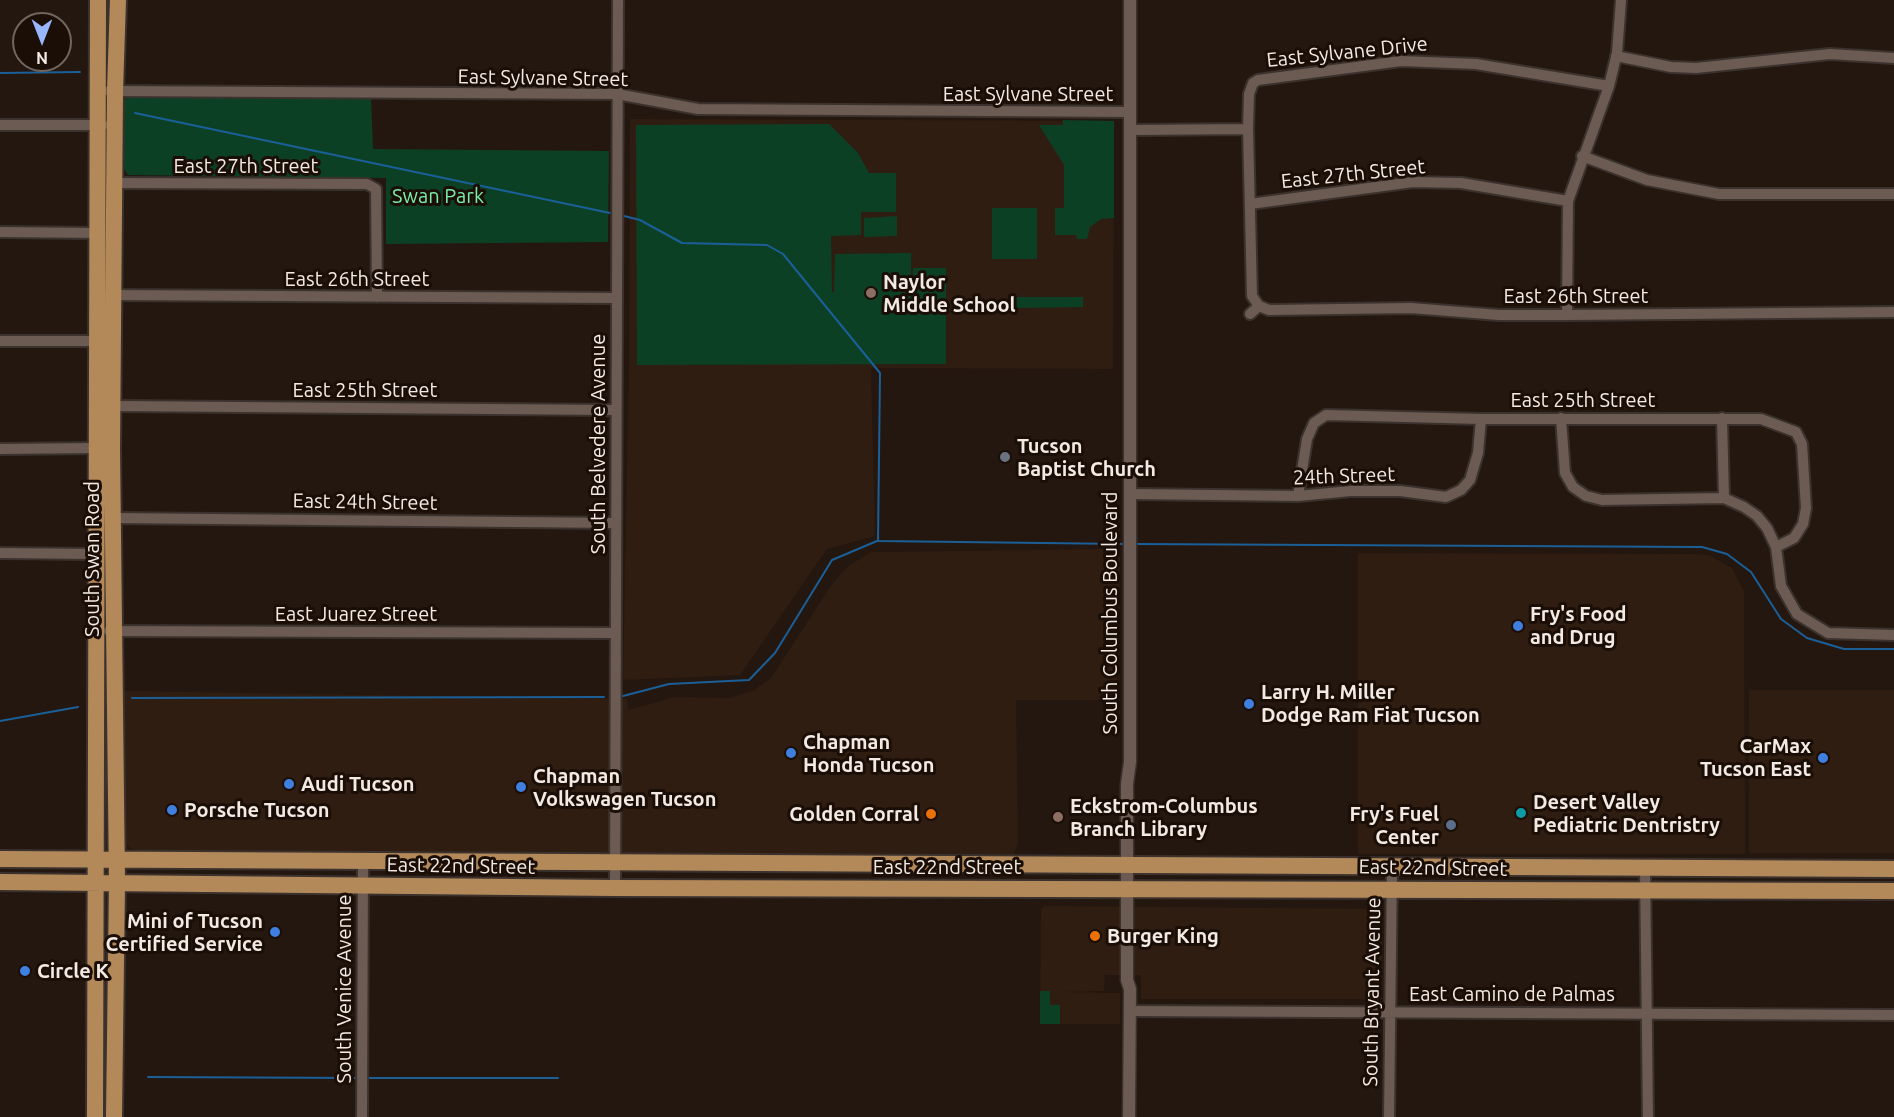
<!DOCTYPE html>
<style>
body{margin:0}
#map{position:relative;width:1894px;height:1117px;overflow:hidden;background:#24170f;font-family:Ubuntu,sans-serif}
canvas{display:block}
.north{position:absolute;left:12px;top:12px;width:60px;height:60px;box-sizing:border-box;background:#1a0e07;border:2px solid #71665f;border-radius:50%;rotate:180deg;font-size:16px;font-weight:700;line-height:24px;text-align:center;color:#f3eae4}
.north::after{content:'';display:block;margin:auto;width:21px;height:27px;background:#98b6fd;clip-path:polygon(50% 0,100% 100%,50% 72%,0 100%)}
</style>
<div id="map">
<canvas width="1894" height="1117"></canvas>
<div class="north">N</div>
</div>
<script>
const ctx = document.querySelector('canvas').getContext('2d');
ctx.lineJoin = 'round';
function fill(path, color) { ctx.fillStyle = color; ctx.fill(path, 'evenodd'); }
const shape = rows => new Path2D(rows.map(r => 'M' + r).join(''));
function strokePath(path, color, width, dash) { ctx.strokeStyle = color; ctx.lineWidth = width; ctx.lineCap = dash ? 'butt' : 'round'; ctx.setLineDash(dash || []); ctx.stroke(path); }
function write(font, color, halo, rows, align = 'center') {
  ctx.font = font + ' Ubuntu,sans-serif'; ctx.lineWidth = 6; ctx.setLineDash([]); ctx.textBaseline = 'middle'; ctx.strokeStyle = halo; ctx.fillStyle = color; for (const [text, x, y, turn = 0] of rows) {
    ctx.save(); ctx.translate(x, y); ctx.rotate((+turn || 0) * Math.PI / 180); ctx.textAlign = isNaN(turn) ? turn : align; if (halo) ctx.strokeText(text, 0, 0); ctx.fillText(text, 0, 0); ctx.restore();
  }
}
fill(shape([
 [630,119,1114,121,1113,369,871,368,875,536,827,549,740,675,623,680,629,367],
 [1111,549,1120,553,1117,695,1110,700,1016,700,1018,842,1014,855,133,850,125,842,124,691,627,699,628,710,674,697,728,698,753,691,771,678,832,584,848,566,871,552],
 [1358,553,1695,554,1709,555,1732,568,1744,591,1745,854,1358,854],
 [1749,690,1894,690,1894,853,1749,853],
 [1044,906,1383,909,1382,999,1141,999,1141,975,1105,975,1104,991,1063,992,1120,993,1120,1024,1040,1024,1041,910]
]), '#2f1d11');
fill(shape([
 [133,95,371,98,373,149,609,151,608,242,386,244,386,178,128,175,122,166,122,105,126,98],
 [1063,120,1114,121,1114,218,1101,219,1090,227,1087,239,1077,239,1076,235,1055,235,1055,208,1064,208,1064,165,1039,125,1063,125],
 [829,124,858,153,869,173,896,173,896,212,861,212,861,235,831,236,832,292,834,292,835,254,911,253,911,290,888,292,913,291,913,268,946,268,946,364,637,365,636,125],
 [992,208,1037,208,1037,259,992,259],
 [897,216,897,236,864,237,864,218],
 [1013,297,1083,297,1083,307,1014,308],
 [1040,991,1050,991,1050,1005,1060,1005,1060,1024,1040,1024]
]), '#0c4025');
strokePath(shape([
 [0,73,80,72],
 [135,113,610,213],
 [624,216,640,220,682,243,767,245,783,254,880,373,878,541,1124,544],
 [1133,544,1702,547,1727,554,1751,572,1781,619,1807,638,1844,649,1894,649],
 [623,696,669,684,749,680,775,653,832,560,877,541],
 [132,698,604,697],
 [0,721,78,707],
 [148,1077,359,1078],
 [367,1078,558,1078]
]), '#1b5f98', 2);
const minor = shape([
 [1616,56,1671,67,1696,68,1830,54,1894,58],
 [109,91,617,94,698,109,1130,112],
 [0,125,103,125],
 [1248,129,1252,296,1259,306,1250,314],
 [1130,130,1248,129,1249,94,1253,83,1258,80,1401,61,1476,64,1609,86],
 [1582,156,1647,180,1719,194,1894,194],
 [115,183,367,184,376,189,377,297],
 [1250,204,1413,182,1461,183,1568,201],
 [0,232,97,233],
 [107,295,617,298],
 [1259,306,1269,310,1411,308,1499,315,1567,315,1894,312],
 [1567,315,1568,201,1609,86,1617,53,1621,0],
 [0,341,101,341],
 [113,406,616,410],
 [1561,418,1565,473,1573,487,1586,496,1602,500,1724,498,1744,507,1757,516,1767,528,1776,547,1781,586,1797,614,1828,633,1894,635],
 [1722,418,1724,498],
 [0,449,95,448],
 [1130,494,1298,496,1351,491,1400,491,1446,497,1461,490,1470,480,1478,453,1481,419],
 [1298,496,1307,439,1314,423,1326,415,1481,419,1761,419,1796,432,1802,444,1806,508,1803,524,1794,538,1776,547],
 [113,518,616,523],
 [0,553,96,554],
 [109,631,616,633],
 [1645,868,1648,1117],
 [615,888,618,0],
 [1130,1011,1894,1015],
 [362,1117,363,862],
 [1389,1117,1392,867]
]);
const tertiary = shape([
 [1129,1117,1130,989,1127,980,1127,784,1130,762,1130,0]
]);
const primary = shape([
 [0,859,1894,869],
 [0,882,615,888,1894,891],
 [95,1117,98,0],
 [114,1117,117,883,112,449,115,91,118,0]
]);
strokePath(minor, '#3b322e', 14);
strokePath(tertiary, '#3b322e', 15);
strokePath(primary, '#3b322e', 20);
strokePath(minor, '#6b5b52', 10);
strokePath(tertiary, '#6b5b52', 12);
strokePath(primary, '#b4895a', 16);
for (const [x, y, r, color] of [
 [871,293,6,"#8d6e63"],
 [1005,457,6,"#6b7280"],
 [1518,626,6,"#3f7fe0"],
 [1249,704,6,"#3f7fe0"],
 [791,753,6,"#3f7fe0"],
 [1823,758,6,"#3f7fe0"],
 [289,784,6,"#3f7fe0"],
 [521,787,6,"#3f7fe0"],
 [172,810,6,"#3f7fe0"],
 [1521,813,6,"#0f9aa8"],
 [931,814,6,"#e8710a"],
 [1058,817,6,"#8d6e63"],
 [1451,825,6,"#5c6f8a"],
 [275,932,6,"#3f7fe0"],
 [1095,936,6,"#e8710a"],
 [25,971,6,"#3f7fe0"]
]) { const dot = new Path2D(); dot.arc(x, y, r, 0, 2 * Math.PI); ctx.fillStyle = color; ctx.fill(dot); strokePath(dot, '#1a0e07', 2); }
write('20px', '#f3eae4', '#1a0e07', [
 ["East Sylvane Drive",1347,52,-6],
 ["East Sylvane Street",543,78,1],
 ["East Sylvane Street",1028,94],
 ["East 27th Street",246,166],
 ["East 27th Street",1353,174,-6],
 ["East 26th Street",357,279],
 ["East 26th Street",1576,296],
 ["East 25th Street",365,390],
 ["East 25th Street",1583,400],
 ["South Belvedere Avenue",598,444,-90],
 ["24th Street",1344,476,-2],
 ["East 24th Street",365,502,1],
 ["South Swan Road",92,559,-90],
 ["South Columbus Boulevard",1110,613,-90],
 ["East Juarez Street",356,614],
 ["East 22nd Street",461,866,1],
 ["East 22nd Street",947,867],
 ["East 22nd Street",1433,868,1],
 ["South Venice Avenue",344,989,-90],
 ["South Bryant Avenue",1372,992,-89],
 ["East Camino de Palmas",1512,994]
]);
write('20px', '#7aeda8', '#1a0e07', [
 ["Swan Park",438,196]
]);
write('bold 20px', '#f3eae4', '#1a0e07', [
 ["Naylor",883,282],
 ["Middle School",883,305],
 ["Tucson",1017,446],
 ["Baptist Church",1017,469],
 ["Fry's Food",1530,614],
 ["and Drug",1530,637],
 ["Larry H. Miller",1261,692],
 ["Dodge Ram Fiat Tucson",1261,715],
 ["Chapman",803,742],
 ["Honda Tucson",803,765],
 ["CarMax",1811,746,"right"],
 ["Tucson East",1811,769,"right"],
 ["Chapman",533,776],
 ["Volkswagen Tucson",533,799],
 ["Audi Tucson",301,784],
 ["Desert Valley",1533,802],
 ["Pediatric Dentristry",1533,825],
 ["Eckstrom-Columbus",1070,806],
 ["Branch Library",1070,829],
 ["Porsche Tucson",184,810],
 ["Golden Corral",919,814,"right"],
 ["Fry's Fuel",1439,814,"right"],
 ["Center",1439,837,"right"],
 ["Mini of Tucson",263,921,"right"],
 ["Certified Service",263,944,"right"],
 ["Burger King",1107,936],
 ["Circle K",37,971]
], 'left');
</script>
